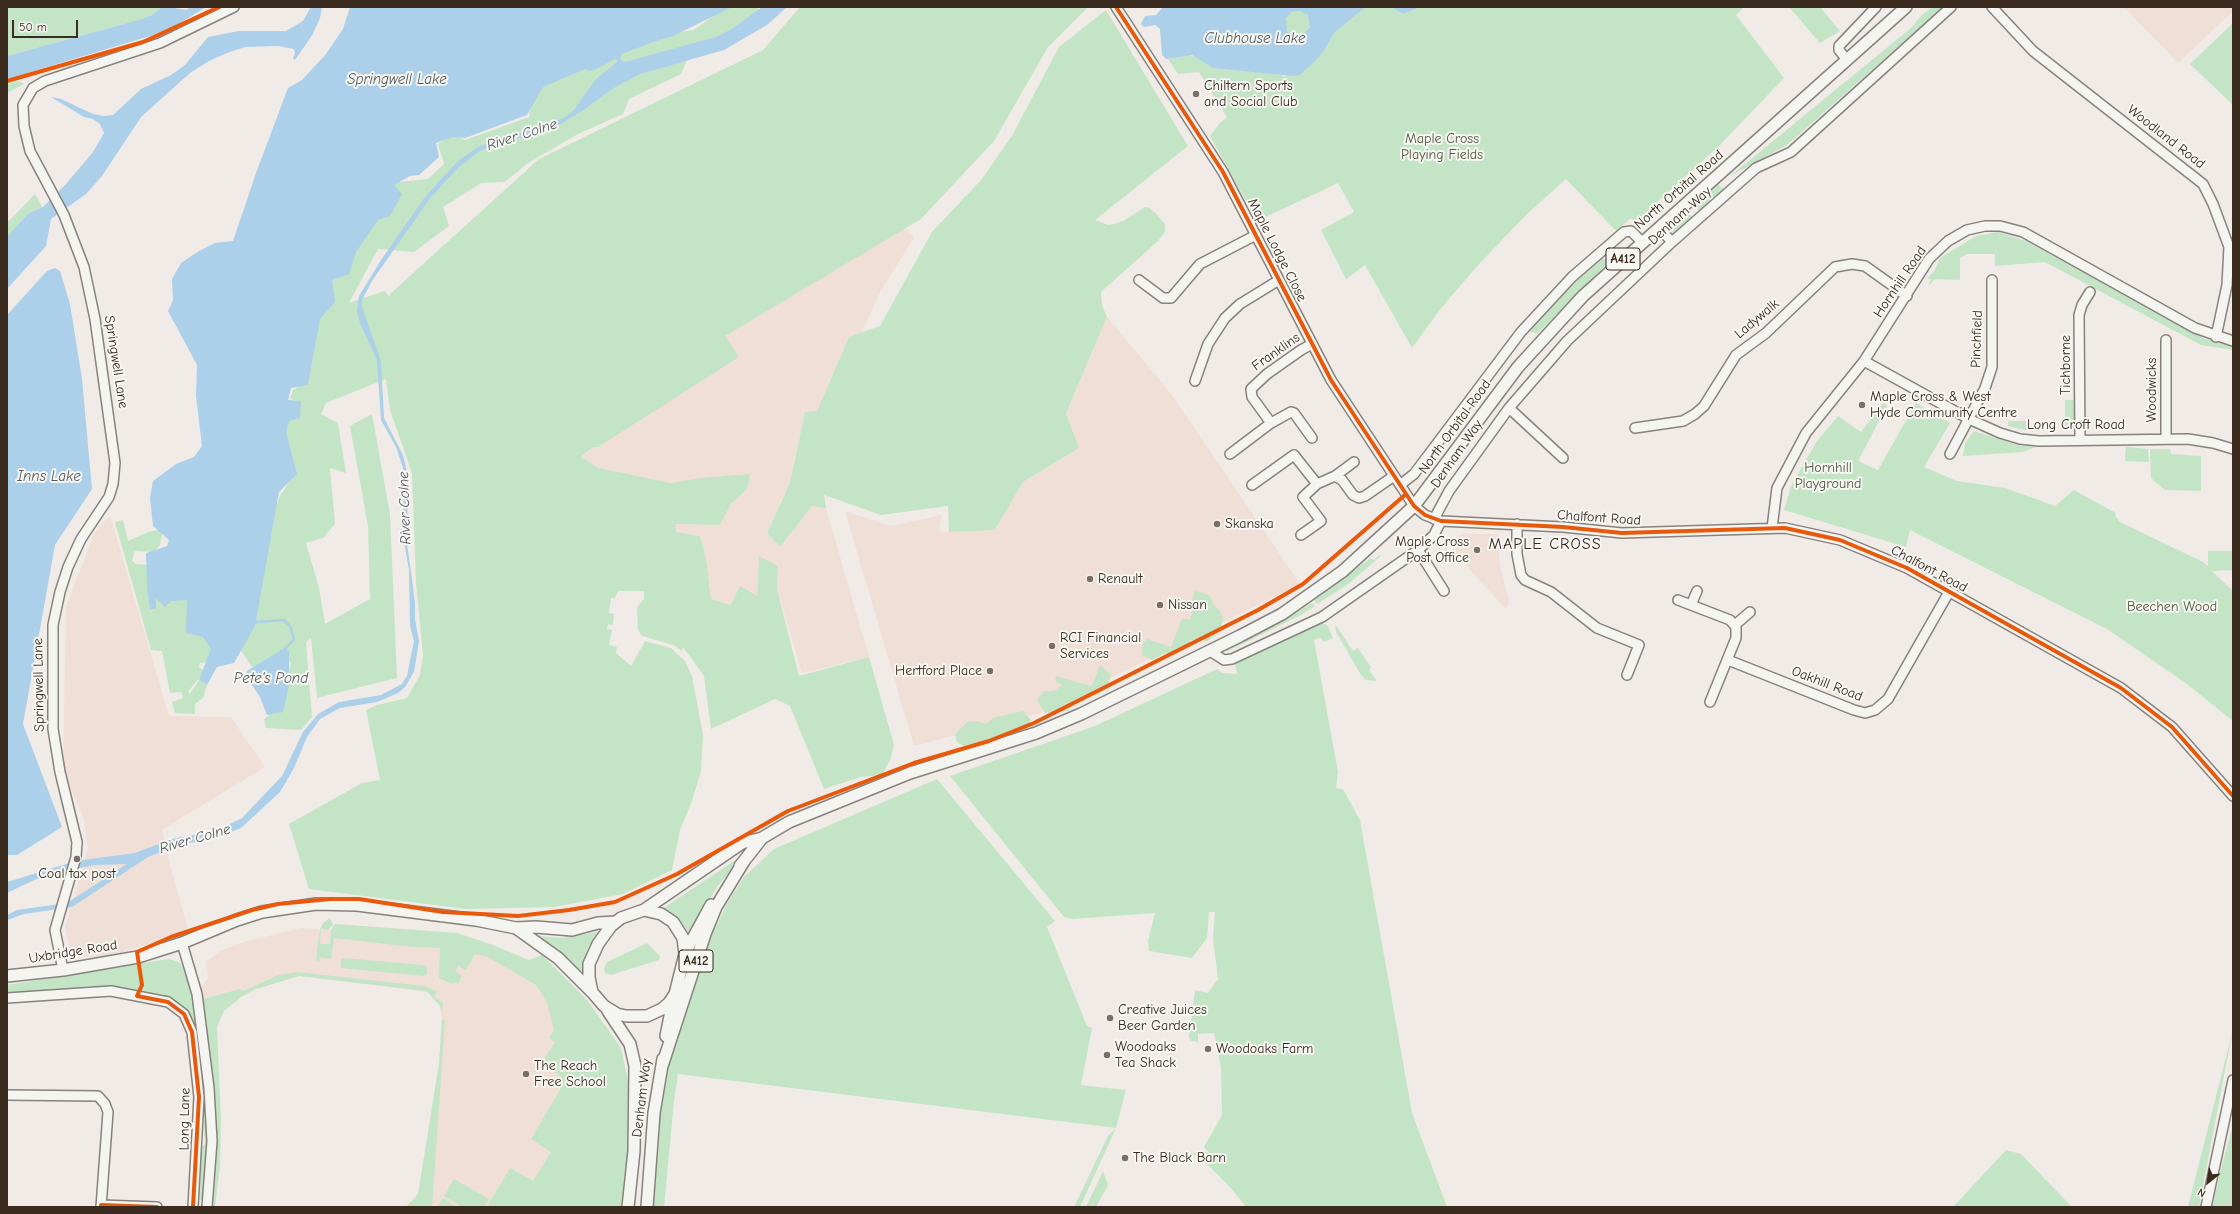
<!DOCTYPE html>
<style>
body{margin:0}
#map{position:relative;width:2240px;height:1214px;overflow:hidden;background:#f1ebe7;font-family:"Comic Neue",sans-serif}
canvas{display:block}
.frame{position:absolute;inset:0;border:8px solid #3b2a1e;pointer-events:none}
.north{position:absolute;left:2188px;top:1162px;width:40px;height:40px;-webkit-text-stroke:3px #f6f6f2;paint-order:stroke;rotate:210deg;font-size:11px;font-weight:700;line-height:16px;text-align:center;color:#3b2a1e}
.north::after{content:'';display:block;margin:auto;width:14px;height:18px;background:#3b2a1e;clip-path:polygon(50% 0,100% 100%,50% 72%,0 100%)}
.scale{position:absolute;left:12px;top:20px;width:66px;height:18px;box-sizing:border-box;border:2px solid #3b2a1e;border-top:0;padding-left:5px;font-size:12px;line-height:14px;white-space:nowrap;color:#3b2a1e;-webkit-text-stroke:3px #f6f6f2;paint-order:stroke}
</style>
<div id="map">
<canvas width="2240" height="1214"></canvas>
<div class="frame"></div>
<div class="north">N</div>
<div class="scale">50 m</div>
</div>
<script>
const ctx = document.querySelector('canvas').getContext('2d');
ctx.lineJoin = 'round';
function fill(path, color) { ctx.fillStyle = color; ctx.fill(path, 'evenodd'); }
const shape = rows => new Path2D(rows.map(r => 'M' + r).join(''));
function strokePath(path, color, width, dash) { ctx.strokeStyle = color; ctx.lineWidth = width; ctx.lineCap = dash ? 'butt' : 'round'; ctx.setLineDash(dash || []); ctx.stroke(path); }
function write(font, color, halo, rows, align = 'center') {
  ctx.font = font + ' "Comic Neue",sans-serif'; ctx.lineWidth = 4; ctx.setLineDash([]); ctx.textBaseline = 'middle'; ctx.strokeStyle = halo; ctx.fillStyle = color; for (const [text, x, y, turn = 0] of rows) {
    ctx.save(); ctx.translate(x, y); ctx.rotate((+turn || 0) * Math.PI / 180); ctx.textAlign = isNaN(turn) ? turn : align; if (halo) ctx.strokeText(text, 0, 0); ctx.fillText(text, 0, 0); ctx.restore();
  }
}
fill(shape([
 [2124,7,2233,7,2233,11,2178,63],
 [905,227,914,238,880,292,862,332,849,337,817,411,805,412,790,483,767,532,780,547,812,506,826,508,869,657,802,673,777,589,778,567,759,556,757,596,731,605,711,599,706,558,700,536,676,532,674,524,720,525,731,504,748,488,750,474,700,478,671,483,599,468,582,457,593,447,738,357,724,336],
 [1107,317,1172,395,1300,584,1041,713,914,746,845,511,891,526,942,515,938,532,995,530,1023,482,1079,448,1066,413],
 [110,515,169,716,231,717,265,767,162,830,168,858,188,929,165,939,110,956,85,957,69,947,65,927,88,848,83,816,63,771,66,607,94,534],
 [1462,534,1497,534,1500,565,1509,603,1506,609,1457,556,1450,541],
 [335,924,457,933,493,945,554,975,612,1207,406,1207,418,1194,439,1064,442,1019,440,1006,427,992,299,976,256,989,241,997,203,1005,199,986,202,987,208,977,206,961,222,950,247,941,302,928,331,930]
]), '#efdfd7');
fill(shape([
 [7,7,181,7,161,8,152,15,142,19,7,56],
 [725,7,756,7,760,11,724,37,691,50,681,74,629,99,623,114,578,134,528,163,505,182,481,183,443,207,449,226,414,252,378,249,349,303,384,291,390,297,390,294,539,159,763,50,800,7,1088,7,1048,47,994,141,921,219,725,336,739,357,598,447,593,447,581,457,599,468,671,483,700,478,750,474,748,488,731,504,720,525,675,524,676,532,700,536,706,558,711,599,731,605,740,586,757,596,759,556,778,566,777,589,799,676,869,657,894,745,890,760,882,775,861,777,824,789,790,706,775,699,711,729,704,676,683,647,682,651,673,645,642,636,638,630,637,607,644,599,644,591,618,591,615,598,611,598,609,613,614,614,613,625,608,624,607,629,612,630,609,645,617,647,616,653,631,666,645,641,671,648,685,661,692,676,703,735,701,771,692,801,680,830,672,870,623,894,554,907,466,909,309,889,289,824,362,783,380,780,366,710,377,705,407,698,420,675,423,655,416,583,412,473,390,410,386,379,326,403,321,414,338,423,346,473,330,468,335,524,323,538,306,543,319,588,325,624,370,599,368,526,350,426,372,414,390,514,397,678,317,698,311,638,306,642,312,717,301,730,266,728,264,719,280,706,291,663,282,653,255,671,239,648,272,518,280,496,295,473,284,433,287,420,299,402,290,399,293,390,306,383,308,362,330,278,354,251,389,183,428,179,444,164,438,144,453,134,465,140,529,117,534,88,658,35,694,30],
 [1366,7,1391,7,1403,14,1421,7,1744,7,1736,15,1784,78,1718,147,1634,223,1631,218,1616,231,1566,179,1527,214,1480,263,1442,307,1412,348,1365,265,1346,279,1321,230,1354,212,1338,183,1257,221,1210,136,1219,124,1227,117,1199,72,1178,74,1168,59,1188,55,1196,57,1213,68,1276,73,1284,76,1304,71,1324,51,1334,33],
 [1789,7,1820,7,1840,31,1820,43],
 [1932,7,1943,7,1787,145,1729,177,1911,28,1922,15],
 [1106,10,1188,146,1095,220,1108,225,1114,224,1123,221,1145,207,1150,208,1158,216,1165,225,1165,232,1158,241,1101,292,1102,305,1107,317,1066,413,1079,448,1023,482,995,530,949,532,948,506,881,515,824,495,826,508,812,506,780,547,767,533,790,483,805,412,817,411,849,337,880,326,932,232,982,179,1013,134,1059,47],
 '1285 24a13 13 0 1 1 26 0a13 13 0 1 1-26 0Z',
 [2233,23,2233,105,2190,64],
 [18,81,24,84,7,93,7,84],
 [1718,184,1725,191,1701,213,1696,206],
 [35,194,46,214,7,250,7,223],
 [1687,213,1693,217,1673,236,1668,229],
 [1998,232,2026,241,2205,339,2233,344,2233,350,2201,345,2045,262,1995,266,1995,254,1967,254,1960,258,1960,280,1935,279,1928,286,1931,279,1927,279,1935,270,1940,258,1976,236],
 [1603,258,1608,263,1537,334,1529,331,1559,296],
 [2065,400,2074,400,2074,424,2065,431],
 [1883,403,1887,406,1858,461,1878,470,1916,403,1950,423,1924,467,1957,481,2005,488,2055,506,2074,490,2116,513,2115,516,2120,522,2203,562,2208,566,2208,551,2233,551,2233,570,2212,571,2233,591,2233,721,2187,684,2107,629,1910,530,1906,547,1784,510,1791,486,1817,441,1838,416,1861,432],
 [2008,421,2029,421,2029,431,2008,426],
 [1974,431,2017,445,2036,447,2023,452,1963,456,1965,443],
 [2126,447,2148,449,2149,462,2125,461],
 [2150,449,2170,449,2171,454,2201,456,2201,491,2165,490,2151,478],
 [123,520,128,541,148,532,163,529,160,545,154,552,135,551,132,561,137,564,148,565,189,597,213,646,212,662,200,663,199,667,203,670,204,677,197,680,188,692,190,694,199,680,207,685,203,698,195,704,195,714,175,713,172,702,183,698,181,692,170,693,162,651,151,650,115,522],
 [1380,555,1381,556,1347,585,1317,604,1314,600,1354,570,1371,558,1374,560],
 [1195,590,1210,596,1214,605,1220,611,1223,621,1218,633,1206,642,1200,639,1191,640,1184,648,1171,655,1165,653,1153,660,1142,655,1143,643,1147,639,1171,647,1182,619,1190,619,1194,605,1191,603],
 [1312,603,1315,606,1299,616,1226,652,1227,650,1280,622],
 [1321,622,1328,626,1333,638,1324,642,1320,638,1314,640,1338,772,1336,788,1343,789,1360,820,1412,1113,1447,1207,1246,1207,1230,1187,1207,1164,1192,1153,1204,1151,1209,1153,1204,1147,1222,1115,1221,1067,1214,1033,1198,1034,1198,1042,1191,1041,1189,1037,1195,990,1208,993,1218,979,1213,939,1215,912,1209,912,1207,938,1192,958,1149,951,1148,941,1155,913,1072,919,1064,917,950,776,1095,726,1217,669,1223,673,1237,674,1235,664,1239,661],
 [1335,624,1353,651,1358,648,1360,651,1371,667,1369,670,1377,681,1366,680,1361,675,1336,632],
 [1100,665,1111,675,1107,688,1098,695,1083,696,1067,711,1045,713,1037,700,1044,691,1054,691,1062,685,1056,681,1055,676,1092,686],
 [1023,711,1031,720,1025,733,1006,732,998,737,963,746,956,741,955,734,967,722,978,721,986,724,993,718],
 [937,779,1055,921,1047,927,1087,1026,1092,1028,1081,1085,1126,1090,1116,1128,1080,1207,1074,1207,1108,1136,1116,1128,678,1074,674,1101,664,1207,653,1207,660,1111,666,1069,711,929,715,929,728,902,744,877,774,849],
 [749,851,736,864,717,887,690,934,677,916,662,909],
 [330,918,333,925,328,930,321,929,320,944,330,944,331,930,335,924,457,933,493,945,529,960,542,955,588,1001,621,1048,629,1086,628,1152,622,1207,487,1207,510,1168,533,1181,551,1152,531,1139,561,1088,561,1076,553,1071,556,1065,547,1060,544,1066,541,1064,555,1042,549,1038,554,1030,547,1002,536,985,488,957,475,954,466,970,458,966,455,971,462,976,458,984,455,982,452,984,439,978,440,948,404,946,334,938,331,959,320,957,319,961,317,961,316,958,320,929,324,922],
 [598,932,587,950,581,974,561,952,538,936,563,938],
 [647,943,660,956,659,960,611,975,605,973,604,968,607,962],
 [344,958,425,965,427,968,427,974,424,976,341,968,341,960],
 [169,959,181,963,193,996,209,1112,206,1180,202,1199,200,1200,201,1148,205,1144,202,1087,193,1024,185,1010,171,1000,124,989,124,987,7,996,7,985],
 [297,972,424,986,437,991,434,997,443,1002,442,1012,440,1006,427,991,299,976,256,989,241,997,224,1011,217,1027,221,1120,220,1168,215,1207,210,1207,212,1070,201,1002,203,999,240,989,243,991,279,975],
 [442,1019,445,1020,432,1207,406,1207,418,1194,439,1064],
 [2233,1029,2199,1207,2188,1207,2226,1057],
 [2233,1125,2233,1207,2212,1207,2222,1165],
 [2006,1150,2021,1154,2072,1207,1953,1207],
 [1103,1171,1108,1185,1096,1207,1086,1207],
 [454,1179,489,1199,484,1207,462,1207,444,1196],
 [443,1198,457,1207,458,1207,437,1207]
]), '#c3e5c5');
fill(shape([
 [168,7,186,10,191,7,206,7,175,26,150,36,7,79,7,56,142,19,152,15,161,8],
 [311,7,322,7,320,18,313,34,295,60,293,59,295,53,294,49,278,46,245,47,227,53,209,61,190,73,141,117,102,176,86,194,51,219,46,246,7,289,7,237,28,214,43,207,66,184,93,152,104,133,100,124,93,119,84,117,51,97,61,99,93,114,104,116,113,115,141,89,171,75,185,65,208,37,239,31,286,31,303,21],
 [350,7,732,7,673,36,653,42,622,54,620,59,625,62,716,37,732,29,762,7,787,7,767,25,724,50,640,74,612,89,585,109,554,128,488,147,478,152,458,168,430,198,372,281,362,300,362,307,381,361,384,418,403,455,408,475,407,543,415,602,415,619,419,641,414,672,405,687,398,693,377,702,340,708,320,719,307,737,294,768,280,792,241,828,213,839,178,845,148,857,72,907,24,914,7,920,7,915,17,910,67,903,127,864,94,865,65,871,34,880,7,893,7,882,76,861,135,853,172,839,218,830,242,818,282,776,303,732,318,714,339,702,381,695,402,684,407,676,414,641,410,625,409,570,404,542,403,468,396,447,381,420,377,360,360,323,357,311,359,296,381,260,425,197,458,161,478,147,492,141,544,126,566,117,574,110,595,80,618,61,615,59,596,69,588,71,585,69,543,87,527,115,465,138,453,137,436,143,439,157,419,175,410,176,394,185,402,194,390,216,378,220,356,252,349,274,332,280,335,302,320,319,308,385,291,388,288,400,301,401,300,418,289,421,286,432,297,474,279,492,255,626,234,663,217,667,207,685,199,680,211,649,203,637,186,633,187,600,171,601,165,607,156,598,156,609,150,609,147,588,146,553,167,546,169,540,153,526,150,498,153,481,176,464,194,457,202,446,196,396,197,365,168,311,173,300,172,279,181,263,199,251,215,243,233,241,256,173,288,88,302,80,326,54,343,29],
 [1163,7,1366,7,1334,33,1324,51,1316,60,1300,75,1293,76,1213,68,1192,55,1166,59,1162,55,1160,29,1155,25,1144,27,1141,24,1145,16,1156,15],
 [1300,11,1308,15,1310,27,1302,36,1293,36,1287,31,1286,18,1292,12],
 [1391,7,1421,7,1403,14],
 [55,268,60,271,70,304,82,379,92,489,55,545,23,724,62,827,17,855,7,855,7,315,47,271],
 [283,649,289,651,289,686,283,712,267,715,260,697,246,676,247,671]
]), '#accfea');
strokePath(shape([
 [256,622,284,620,290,626,294,639,284,650]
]), '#accfea', 2.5);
const minor = shape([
 [1116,7,1223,172,1331,380,1414,506,1425,515,1441,521,1563,527,1622,533,1785,528,1840,540,1907,568,2121,688,2172,727,2233,796],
 [1992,7,2033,51,2203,184,2213,204,2229,247,2227,285,2216,337],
 [1847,60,1839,50,1839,46,1876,7],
 [1659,228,1672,242],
 [1139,280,1163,298,1171,298,1200,264,1256,235],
 [1864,361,1969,419,2000,433,2020,439,2039,441,2188,439,2213,443,2233,449],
 [1195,381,1208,344,1225,318,1240,304,1279,280],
 [1509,408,1563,458],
 [1271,423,1252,397,1251,389,1267,374,1301,350,1312,344],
 [1635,428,1683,421,1695,414,1704,406,1736,355,1766,333,1835,267,1852,264,1865,266,1907,296],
 [2166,439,2166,340],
 [2080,440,2079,315,2082,305,2090,292],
 [1230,454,1271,423,1291,412,1294,413,1312,438],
 [1950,454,1985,388,1992,367,1992,280],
 [1335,476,1354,462],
 [1252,485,1294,455,1317,484,1335,476,1342,480,1353,495,1359,498,1365,496,1394,476],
 [1400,485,1414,474,1521,332,1572,277,1624,232,1631,231,1642,242],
 [1434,519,1449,491,1509,408,1567,341,1672,242,1756,168,1791,152,1951,7],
 [1517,524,1517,554,1521,575,1525,580,1551,592,1597,628,1639,645,1627,675],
 [1772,528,1777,488,1806,433,1864,361,1929,259,1948,241,1967,230,1985,226,2000,226,2023,232,2195,328,2233,341],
 [1301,535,1321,521,1303,497,1317,484],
 [1418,550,1444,591],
 [1678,600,1730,620,1736,627,1736,638,1710,702],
 [1691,605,1697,591],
 [1735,625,1750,612],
 [1210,651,1224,660,1232,659,1322,617,1418,550,1434,535,1441,521],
 [1728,660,1854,710,1865,713,1875,710,1888,699,1949,592],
 [182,943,197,994,209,1088,212,1141,207,1207],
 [63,970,55,930,76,857,77,842,60,772,53,729,53,625,60,592,68,567,81,539,109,497,113,484,115,463,95,319,84,267,64,215,30,151,24,126,23,105,33,88,45,81,160,43,234,7],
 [7,998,111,991,168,1002,184,1014,192,1032,199,1097,193,1207],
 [7,1095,98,1096,105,1104,108,1112,101,1207],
 [101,1205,157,1207],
 [2206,1207,2233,1080]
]);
const major = shape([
 [740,866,762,838],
 [644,910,742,843,762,838,789,822,910,773,1036,733,1081,714,1240,636,1282,614,1309,595,1343,571,1414,506,1518,367,1583,296,1906,7],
 [644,910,661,914,673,922,683,938,685,954,675,994,669,1003,662,1009,647,1016,626,1016,617,1014,604,1006,592,992,589,977,589,964,598,944,611,926,621,918,644,910],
 [516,928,558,958,592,992],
 [685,953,711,905],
 [7,976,63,970,138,957,182,943,237,920,262,912,316,904,357,905,476,920,516,928,536,927,572,930,598,923,616,922],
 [608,1011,630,1044,635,1066,634,1151,628,1207],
 [666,1036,674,996],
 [662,1066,705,934,716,907,744,861],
 [647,1207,654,1113,663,1059]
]);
strokePath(minor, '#88827d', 12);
strokePath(major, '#88827d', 14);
strokePath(minor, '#f4f4f1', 9);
strokePath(major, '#f4f4f1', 11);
strokePath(shape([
 [1116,7,1223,172,1331,380,1414,506,1425,515,1441,521,1563,527,1622,533,1785,528,1840,540,1907,568,2121,688,2172,727,2233,796],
 [7,81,143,42,219,7],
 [101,1207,101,1205,157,1207],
 [193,1207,199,1097,192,1032,184,1014,168,1002,137,996,142,985,137,952,171,937,252,910,278,904,330,899,359,899,443,912,518,916,569,910,615,902,677,874,788,811,914,763,989,741,1034,723,1258,610,1303,584,1406,494]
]), '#e8590c', 4);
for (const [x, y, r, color] of [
 [1196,94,4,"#7b6e64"],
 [1862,405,4,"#7b6e64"],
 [1217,524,4,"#7b6e64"],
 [1477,550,4,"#7b6e64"],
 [1090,579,4,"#7b6e64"],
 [1160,605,4,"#7b6e64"],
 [1052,646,4,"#7b6e64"],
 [990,671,4,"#7b6e64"],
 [77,859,4,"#7b6e64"],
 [1110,1018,4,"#7b6e64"],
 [1208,1049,4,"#7b6e64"],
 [1107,1055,4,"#7b6e64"],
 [526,1074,4,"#7b6e64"],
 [1125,1158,4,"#7b6e64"]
]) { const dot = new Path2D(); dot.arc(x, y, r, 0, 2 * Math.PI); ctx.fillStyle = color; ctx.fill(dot); strokePath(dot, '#f6f6f2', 1.5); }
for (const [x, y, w] of [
 [1623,259,34],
 [696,961,34]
]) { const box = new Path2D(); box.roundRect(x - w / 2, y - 11, w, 22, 3); ctx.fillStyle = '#f6f6f2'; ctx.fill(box); strokePath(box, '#3b2a1e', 1); }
write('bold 13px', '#3b2a1e', null, [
 ["A412",1623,259],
 ["A412",696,961]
]);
write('14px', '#3b2a1e', '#f6f6f2', [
 ["Chiltern Sports",1204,86],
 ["and Social Club",1204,102],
 ["Maple Cross & West",1870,397],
 ["Hyde Community Centre",1870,413],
 ["Skanska",1225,524],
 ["Maple Cross",1469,542,"right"],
 ["Post Office",1469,558,"right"],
 ["Renault",1098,579],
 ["Nissan",1168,605],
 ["RCI Financial",1060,638],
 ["Services",1060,654],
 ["Hertford Place",982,671,"right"],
 ["Coal tax post",77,874,"center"],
 ["Creative Juices",1118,1010],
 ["Beer Garden",1118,1026],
 ["Woodoaks",1115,1047],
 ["Tea Shack",1115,1063],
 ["Woodoaks Farm",1216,1049],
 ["The Reach",534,1066],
 ["Free School",534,1082],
 ["The Black Barn",1133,1158]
], 'left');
write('14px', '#3b2a1e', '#f6f6f2', [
 ["Woodland Road",2166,137,38],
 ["North Orbital Road",1679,190,-41],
 ["Denham Way",1680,216,-42],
 ["Maple Lodge Close",1277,250,63],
 ["Hornhill Road",1900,282,-56],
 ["Ladywalk",1757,319,-40],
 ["Pinchfield",1977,339,-88],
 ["Franklins",1276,352,-35],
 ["Springwell Lane",116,362,81],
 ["Tichborne",2066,365,-90],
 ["Woodwicks",2152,390,-90],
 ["Long Croft Road",2076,425],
 ["North Orbital Road",1455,427,-54],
 ["Denham Way",1457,454,-55],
 ["Chalfont Road",1599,518,4],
 ["Chalfont Road",1929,569,28],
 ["Oakhill Road",1827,684,21],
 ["Springwell Lane",39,685,-91],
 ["Uxbridge Road",73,952,-9],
 ["Denham Way",642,1098,-83],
 ["Long Lane",185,1119,-89]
]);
write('14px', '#545841', '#f6f6f2', [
 ["Maple Cross",1442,139],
 ["Playing Fields",1442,155],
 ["Hornhill",1828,468],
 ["Playground",1828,484],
 ["Beechen Wood",2172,607]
]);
write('italic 15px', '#54585c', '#f6f6f2', [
 ["Clubhouse Lake",1255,39],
 ["Springwell Lake",397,80],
 ["River Colne",522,135,-18],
 ["Inns Lake",49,477],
 ["River Colne",405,508,-92],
 ["Pete's Pond",271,679],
 ["River Colne",195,839,-16]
]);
ctx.letterSpacing = '1px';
write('16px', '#3b2a1e', '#f6f6f2', [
 ["MAPLE CROSS",1545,544]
]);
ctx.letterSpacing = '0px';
</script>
